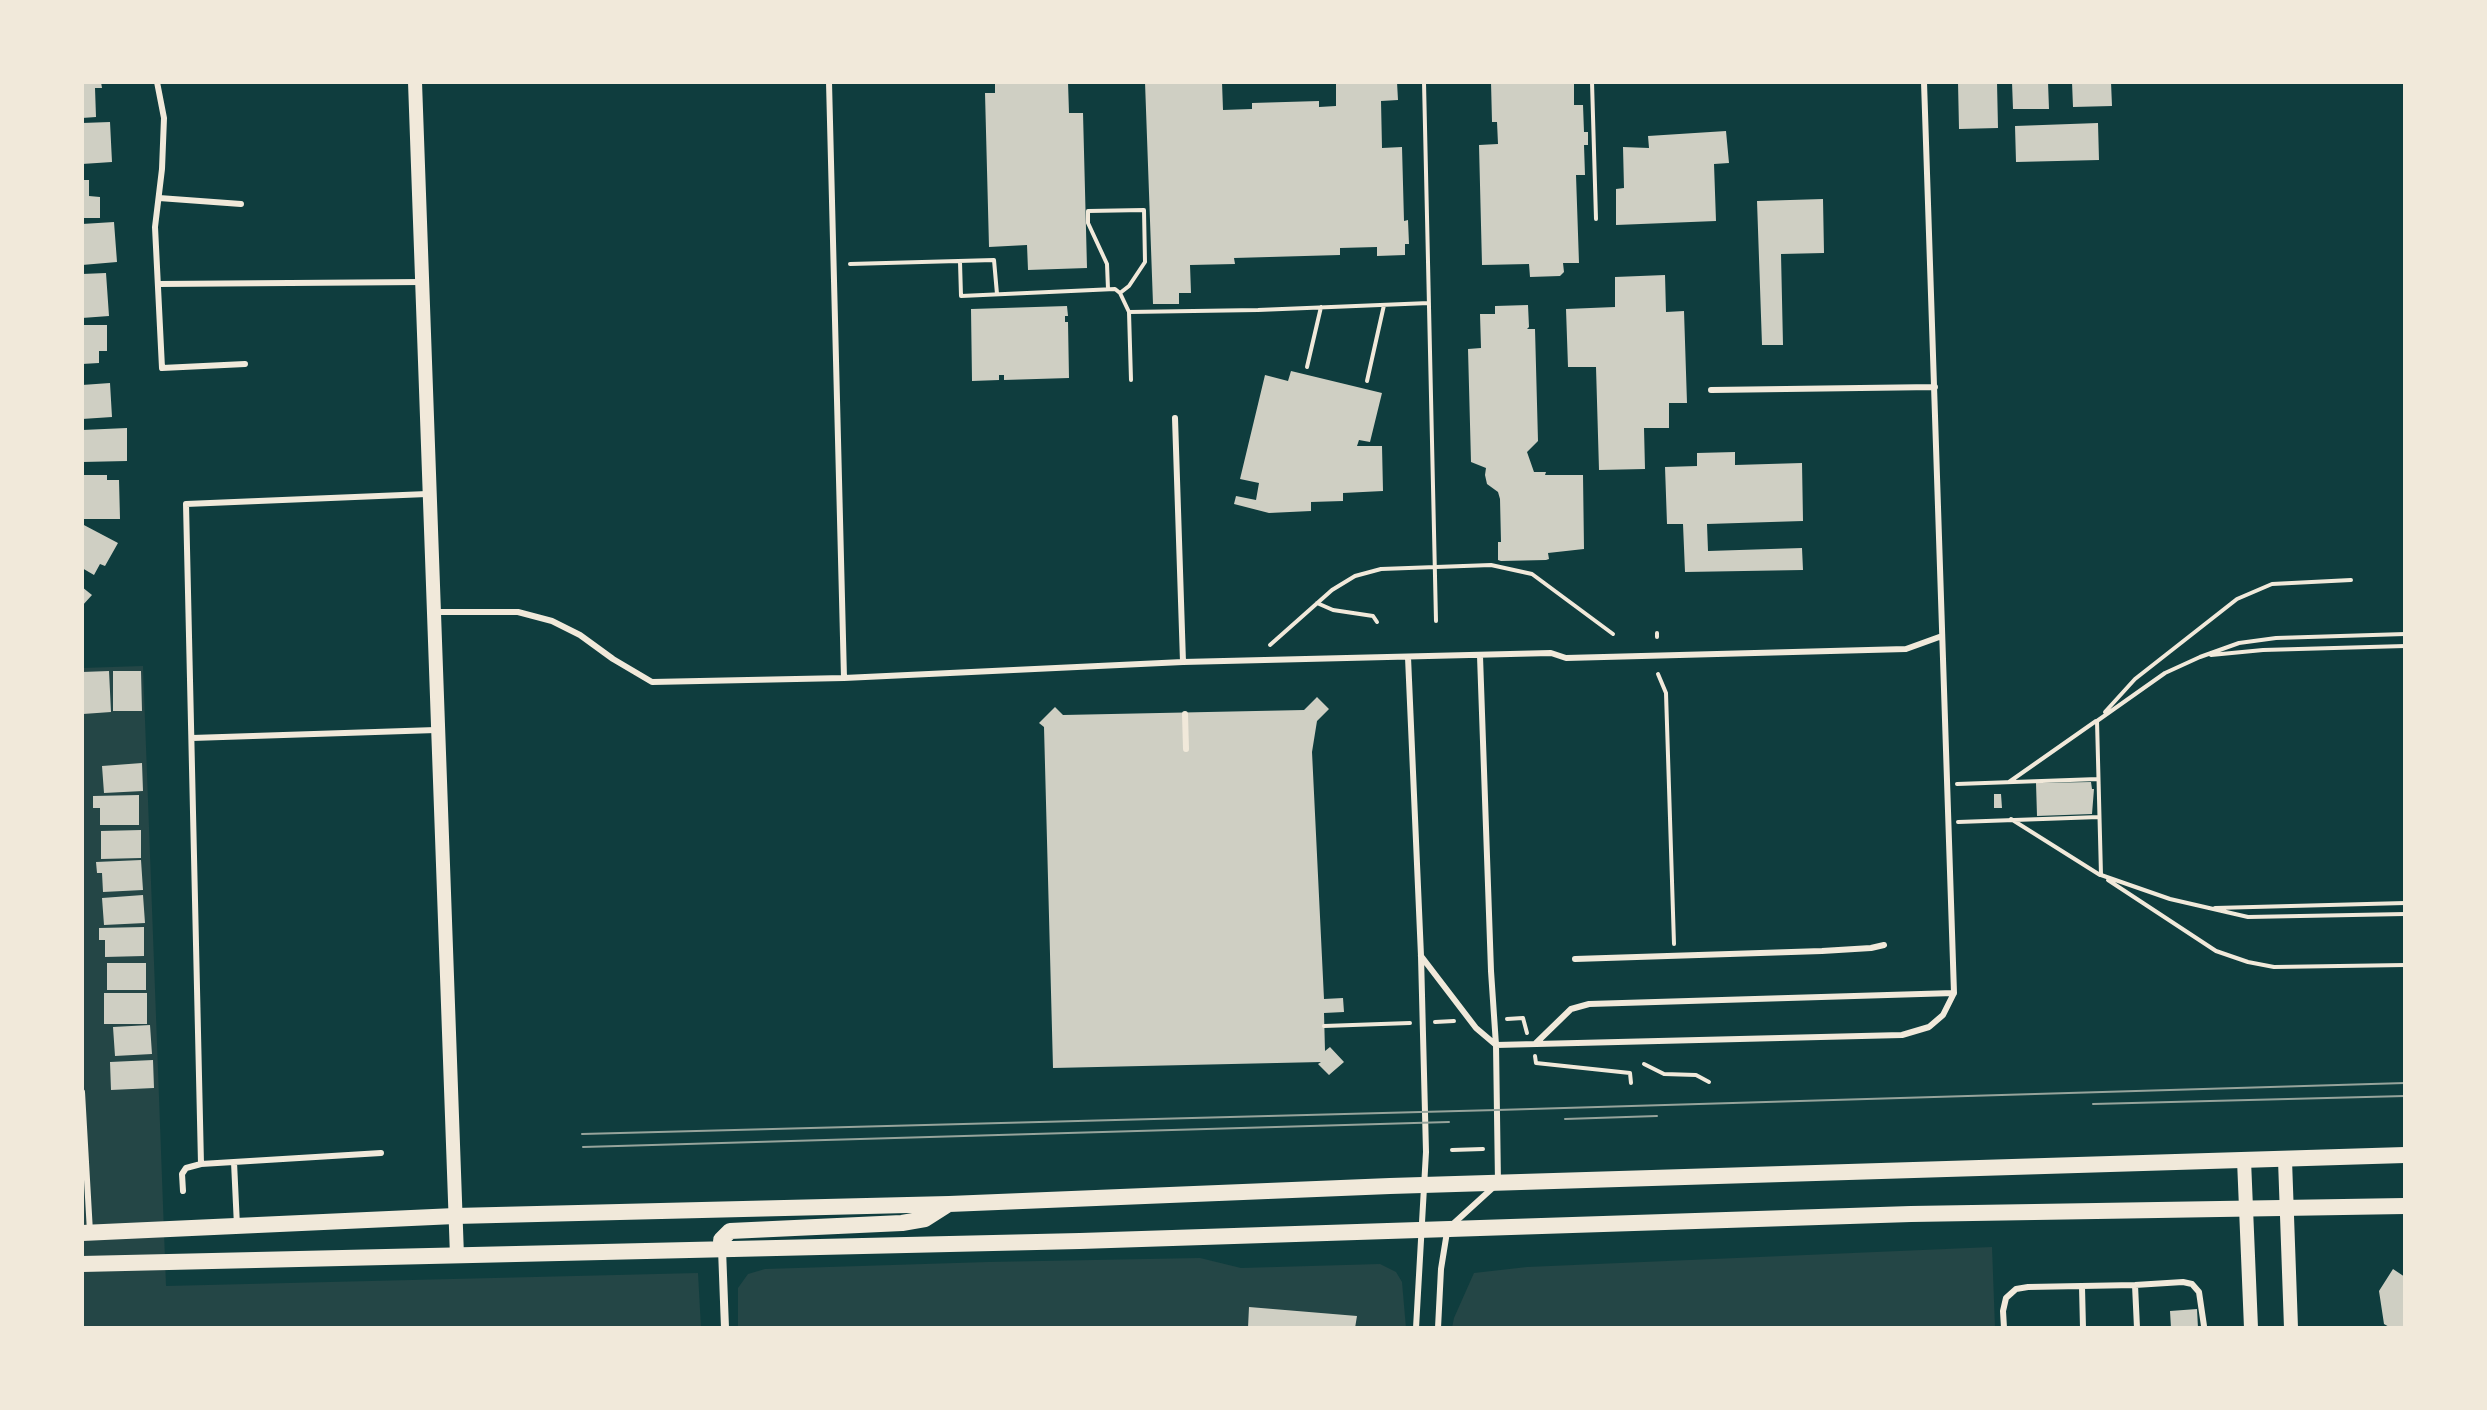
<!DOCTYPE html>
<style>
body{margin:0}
#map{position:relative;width:2487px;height:1410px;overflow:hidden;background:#0f3d3e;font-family:Cabin,sans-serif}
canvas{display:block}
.frame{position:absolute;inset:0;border:84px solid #f1e9da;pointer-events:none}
</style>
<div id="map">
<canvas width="2487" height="1410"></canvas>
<div class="frame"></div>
</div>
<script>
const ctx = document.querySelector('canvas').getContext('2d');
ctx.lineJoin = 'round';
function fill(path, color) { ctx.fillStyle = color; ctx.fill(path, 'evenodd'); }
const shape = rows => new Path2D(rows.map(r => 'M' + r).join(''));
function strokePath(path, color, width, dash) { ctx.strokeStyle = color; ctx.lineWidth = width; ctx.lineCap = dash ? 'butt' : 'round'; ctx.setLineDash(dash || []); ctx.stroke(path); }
fill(shape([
 [143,666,166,1286,698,1273,701,1328,82,1328,82,668],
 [1992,1247,1995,1328,1452,1328,1454,1318,1474,1273,1527,1267],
 [1200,1258,1241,1268,1380,1264,1396,1272,1402,1282,1406,1328,738,1328,738,1288,748,1274,765,1269,988,1262]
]), '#244646');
fill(shape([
 [82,82,101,82,102,88,95,88,96,117,82,118],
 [995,82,1068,82,1069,113,1083,113,1087,268,1028,270,1027,245,989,247,985,93,995,93],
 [1145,82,1222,82,1223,110,1252,109,1252,103,1319,101,1319,107,1336,106,1336,82,1397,82,1398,100,1381,101,1382,148,1402,147,1404,221,1408,220,1409,244,1405,244,1405,255,1377,256,1377,247,1340,248,1340,255,1234,258,1235,264,1190,265,1191,293,1179,293,1179,304,1153,304],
 [1491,82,1574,82,1574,105,1583,105,1584,132,1588,132,1588,145,1584,145,1585,175,1576,175,1579,263,1563,263,1564,272,1560,276,1530,277,1529,264,1482,265,1479,145,1498,144,1497,122,1492,122],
 [1958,82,1997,82,1998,128,1959,129],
 [2012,82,2048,82,2049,109,2013,109],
 [2072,82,2111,82,2112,106,2073,107],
 [110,122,112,162,82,164,82,123],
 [2098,123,2099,160,2016,162,2015,126],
 [1726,131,1729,163,1714,164,1716,221,1616,225,1616,189,1624,188,1623,147,1649,148,1648,136],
 [82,180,89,180,89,196,100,197,100,218,82,218],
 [1823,199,1824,253,1781,254,1783,345,1762,345,1757,201],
 [114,222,117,262,82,265,82,224],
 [106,273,109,316,82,318,82,274],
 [1665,275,1666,312,1684,311,1687,403,1669,403,1669,428,1644,428,1645,469,1599,470,1596,367,1568,367,1566,309,1615,307,1615,277],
 [1528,305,1529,327,1527,329,1535,329,1538,441,1527,452,1534,472,1546,472,1545,475,1583,475,1584,549,1548,553,1549,559,1546,560,1501,561,1498,560,1498,542,1501,542,1500,499,1498,492,1487,484,1485,475,1486,468,1471,462,1468,349,1481,348,1480,314,1495,314,1495,306],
 [1067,306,1068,316,1065,316,1065,322,1068,322,1069,378,1004,380,1004,375,999,375,999,380,972,381,971,309],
 [82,325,107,325,107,351,99,351,99,363,82,364],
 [1291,371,1382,393,1370,442,1359,440,1357,446,1382,446,1383,491,1343,493,1343,501,1311,502,1311,511,1269,513,1234,504,1236,496,1256,500,1259,483,1240,479,1265,375,1288,381],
 [110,383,112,417,82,419,82,385],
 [127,428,127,461,82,462,82,430],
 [1735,452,1735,465,1802,463,1803,521,1707,524,1708,551,1802,548,1803,570,1685,572,1683,524,1667,524,1665,467,1697,466,1697,453],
 [83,475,107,475,107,480,119,480,120,519,82,519],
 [82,524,118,543,105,566,100,564,94,575,82,568],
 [82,587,92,595,82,606],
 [109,671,111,712,83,714,82,672],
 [113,671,141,671,142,711,113,711],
 [1317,697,1329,709,1317,721,1312,752,1324,999,1343,998,1344,1012,1324,1013,1325,1051,1330,1047,1344,1062,1329,1075,1318,1064,1321,1062,1053,1068,1044,727,1039,723,1055,707,1063,715,1304,710],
 [142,763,143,791,104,793,102,766],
 [2091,782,2092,789,2094,789,2092,814,2037,816,2036,783],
 [1994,794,2001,794,2002,808,1994,808],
 [139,795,139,825,100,825,100,808,93,808,93,796],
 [141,830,141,858,101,859,101,831],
 [141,860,143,890,103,892,102,873,97,873,96,862],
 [143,895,145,923,104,925,102,898],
 [144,927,144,956,105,957,105,940,99,940,99,928],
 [107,963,146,963,146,990,107,990],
 [104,993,147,993,147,1024,104,1024],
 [150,1025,152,1054,115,1056,113,1027],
 [153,1060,154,1088,111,1090,110,1062],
 [2393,1269,2405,1277,2405,1328,2391,1328,2384,1324,2379,1291],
 [1249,1307,1357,1316,1355,1328,1248,1328],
 [2197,1309,2198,1328,2171,1328,2170,1311]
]), '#cfcfc3');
strokePath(shape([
 [1424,82,1436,621],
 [1592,82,1596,219],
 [960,262,961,296,1115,289,1120,293,1129,312,1131,380],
 [850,264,994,260,997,294],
 [1108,289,1107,264,1088,223,1088,211,1144,210,1145,262,1129,286,1120,293],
 [1129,312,1258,310,1429,303],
 [1307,367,1321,307],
 [1367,381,1384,305],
 [1317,603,1333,610,1373,616,1377,622],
 [1657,633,1657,637],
 [2405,634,2276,638,2239,643,2200,657,2165,673,2097,721,2101,875,2170,899,2248,917,2405,914],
 [1270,645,1332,590,1355,576,1381,569,1491,565,1532,574,1613,634],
 [2211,655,2263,650,2405,646],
 [1658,674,1666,693,1674,944],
 [2105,712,2135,679,2237,599,2272,584,2351,580],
 [2009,782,2096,721],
 [1957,784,2098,779],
 [2011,819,2100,875],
 [1958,822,2099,817],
 [2108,880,2216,951,2248,962,2274,967,2405,965],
 [2215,908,2405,903],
 [1507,1019,1523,1018,1527,1033],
 [1435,1022,1454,1021],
 [1324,1026,1410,1023],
 [1535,1056,1536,1063,1630,1073,1631,1083],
 [1644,1064,1664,1074,1696,1075,1709,1082],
 [1452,1150,1483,1149]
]), '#f1e9da', 4);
strokePath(shape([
 [157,82,164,118,162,169,155,227,162,368,245,364],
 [829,82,844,678,1183,662,1551,653,1566,658,1906,649,1942,636],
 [159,198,241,204],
 [158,284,422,282],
 [1711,390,1935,387],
 [1175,418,1183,662],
 [435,612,518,612,552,621,580,635,613,659,652,682,844,678],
 [1408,657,1421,956,1426,1152,1416,1328],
 [1185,714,1186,749],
 [192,738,436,730],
 [1421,956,1476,1028,1496,1045,1902,1035,1929,1027,1943,1015,1954,993,1924,82],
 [1575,959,1822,951,1871,948,1884,945],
 [1535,1044,1571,1009,1589,1004,1954,993],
 [82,1092,90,1232],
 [381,1153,201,1164,186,504,427,494],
 [234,1162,237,1226],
 [183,1191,182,1174,186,1168,201,1164],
 [1453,1224,1498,1183,1496,1045,1491,971,1480,656],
 [2135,1285,2137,1328],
 [2082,1287,2083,1328],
 [1438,1328,1441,1269,1447,1232],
 [2004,1328,2003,1311,2006,1298,2016,1289,2028,1287,2135,1285,2183,1282,2192,1284,2199,1292,2204,1326]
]), '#f1e9da', 6);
strokePath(shape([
 [722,1249,725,1328]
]), '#f1e9da', 8);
strokePath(shape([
 [415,82,457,1256],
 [2244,1160,2251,1328],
 [2285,1160,2291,1328]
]), '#f1e9da', 14);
strokePath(shape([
 [82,1233,455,1216,949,1204,1390,1186,2405,1155],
 [722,1249,721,1240,730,1231,902,1223,925,1219,947,1205],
 [82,1264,1080,1241,1911,1214,2405,1206]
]), '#f1e9da', 16);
strokePath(shape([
 [2093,1104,2405,1096],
 [1565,1119,1657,1116],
 [582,1134,1497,1110,2405,1083],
 [583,1147,1449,1122]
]), '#97a49c', 2);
</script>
